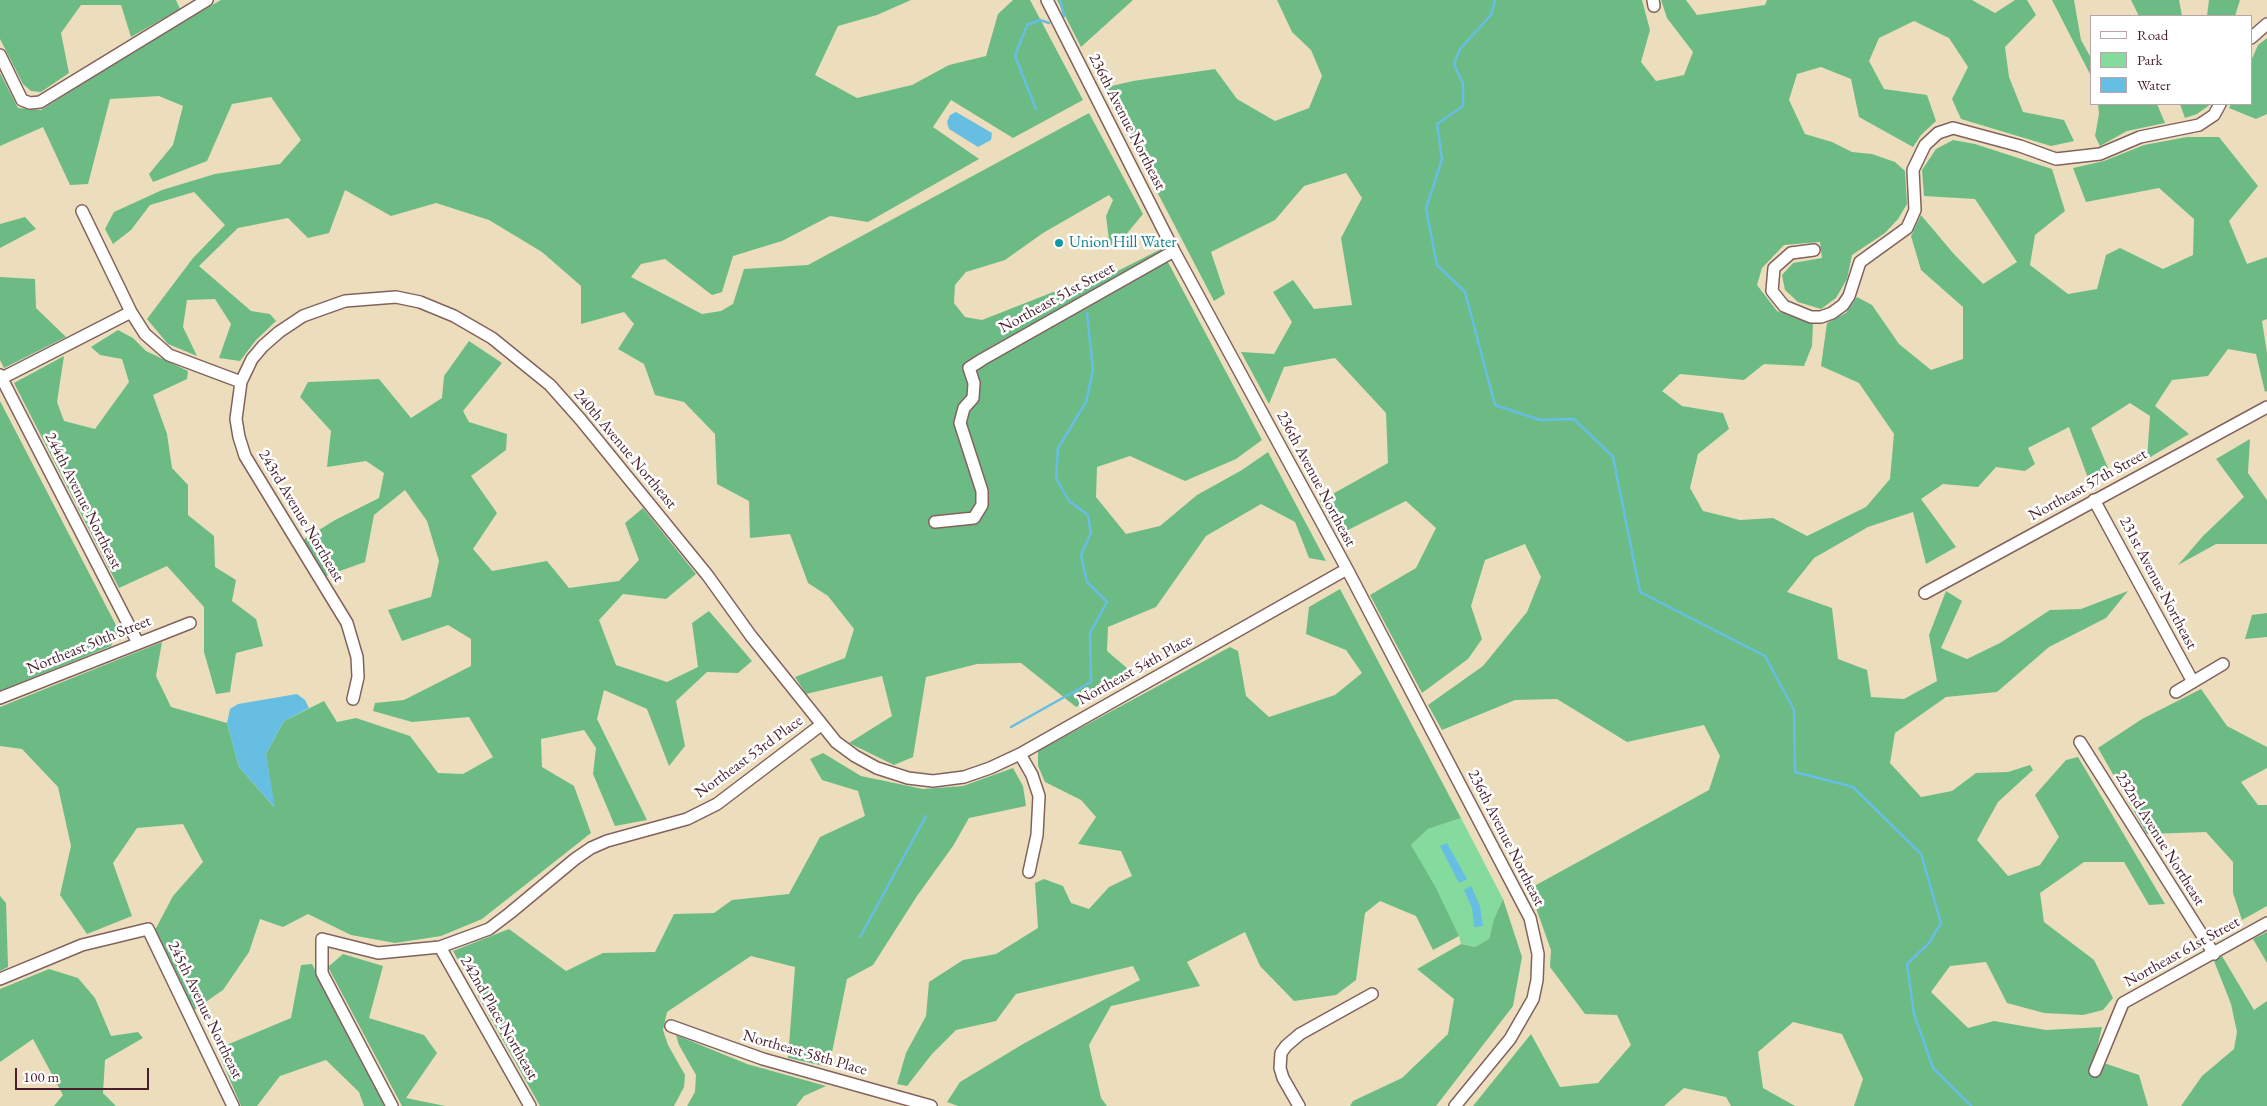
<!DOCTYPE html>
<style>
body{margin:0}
#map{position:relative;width:2267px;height:1106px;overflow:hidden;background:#ecdebc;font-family:"EB Garamond",serif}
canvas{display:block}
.legend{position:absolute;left:2090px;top:15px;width:162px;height:90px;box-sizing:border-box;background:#fff;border:1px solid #b7a5aa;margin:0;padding:6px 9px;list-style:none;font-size:15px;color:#4a1f2b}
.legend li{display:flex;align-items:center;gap:10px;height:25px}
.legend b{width:25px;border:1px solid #b7a5aa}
.scale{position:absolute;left:15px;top:1068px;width:134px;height:22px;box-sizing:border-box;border:2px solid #4a1f2b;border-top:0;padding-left:6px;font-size:15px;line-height:18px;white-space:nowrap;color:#4a1f2b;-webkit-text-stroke:4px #fff;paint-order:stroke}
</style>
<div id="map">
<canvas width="2267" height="1106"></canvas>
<ul class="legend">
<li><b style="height:6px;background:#fff"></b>Road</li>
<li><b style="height:14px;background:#85db9e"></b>Park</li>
<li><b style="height:14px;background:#66bee3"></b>Water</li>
</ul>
<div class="scale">100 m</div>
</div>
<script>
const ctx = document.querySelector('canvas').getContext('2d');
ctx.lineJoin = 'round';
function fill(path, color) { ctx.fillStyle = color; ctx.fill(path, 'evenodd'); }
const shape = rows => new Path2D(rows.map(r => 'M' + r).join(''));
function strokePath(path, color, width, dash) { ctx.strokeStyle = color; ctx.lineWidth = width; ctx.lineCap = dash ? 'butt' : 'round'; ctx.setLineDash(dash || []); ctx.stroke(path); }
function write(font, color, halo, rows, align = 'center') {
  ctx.font = font + ' "EB Garamond",serif'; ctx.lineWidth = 5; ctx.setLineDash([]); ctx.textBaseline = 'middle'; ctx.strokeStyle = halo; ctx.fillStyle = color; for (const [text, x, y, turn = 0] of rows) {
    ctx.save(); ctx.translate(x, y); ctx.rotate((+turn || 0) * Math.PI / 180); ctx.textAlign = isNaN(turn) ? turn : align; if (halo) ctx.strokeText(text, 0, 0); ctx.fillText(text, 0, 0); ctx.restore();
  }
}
fill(shape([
 [1461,818,1503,899,1494,919,1489,939,1475,947,1461,944,1459,936,1411,845,1428,829]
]), '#85db9e');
fill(shape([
 [0,0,176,0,180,9,131,37,121,5,81,5,61,33,69,73,41,92,31,91,23,84,0,39],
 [221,0,911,0,877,15,838,26,815,75,857,98,912,85,949,65,986,56,998,14,1013,0,1030,0,1083,100,1013,138,951,100,933,127,979,159,868,222,830,216,782,241,733,256,722,292,712,295,665,259,641,264,631,277,702,314,721,311,733,304,744,269,808,265,1089,113,1143,214,1119,243,1110,248,1106,216,1113,200,1109,195,1043,233,1005,260,966,272,955,285,954,303,965,317,982,320,1066,287,1092,284,1161,249,1262,440,1236,459,1185,481,1130,456,1097,467,1096,497,1126,534,1160,526,1197,495,1242,470,1268,452,1326,561,1309,558,1295,522,1261,504,1206,536,1156,607,1108,627,1107,651,1135,675,1076,707,1021,663,977,664,926,677,913,757,894,765,849,743,892,716,882,676,806,694,795,677,845,658,854,629,828,596,808,583,790,534,750,538,749,501,717,484,715,434,684,402,655,395,644,364,618,349,634,324,624,312,581,324,581,286,542,252,489,220,436,203,391,216,345,190,329,233,308,238,288,218,238,228,199,266,251,311,270,314,276,321,256,340,240,361,219,358,231,324,215,299,187,300,183,327,197,356,168,344,147,319,193,258,225,225,194,192,150,205,131,230,113,244,105,229,114,212,162,190,215,174,280,164,301,140,271,97,232,104,207,161,153,182,149,174,173,145,183,106,159,96,110,99,88,184,70,185,43,127,0,146,0,73,18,108,41,110,152,39],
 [1057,0,1133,0,1081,47],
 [1277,0,1642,0,1650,30,1641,62,1656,81,1684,75,1693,52,1667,18,1661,0,1686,0,1697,15,1765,5,1767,0,1972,0,1995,13,2015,0,2027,0,2036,15,2005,47,2009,77,2023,112,2064,120,2074,141,2051,146,1961,119,1952,99,1968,67,1949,38,1914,21,1879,38,1869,61,1884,89,1927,95,1936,121,1921,135,1913,147,1859,117,1851,79,1821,67,1797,74,1789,100,1805,134,1832,142,1852,152,1872,154,1895,162,1905,171,1907,204,1898,219,1885,233,1852,255,1847,279,1836,298,1821,309,1798,302,1785,290,1782,275,1793,263,1822,258,1820,242,1784,245,1762,268,1757,285,1777,311,1813,324,1812,346,1804,366,1764,364,1744,380,1680,374,1662,391,1682,406,1723,413,1729,429,1698,454,1690,488,1703,511,1740,520,1773,518,1807,536,1866,507,1890,479,1894,434,1859,383,1821,366,1827,323,1846,313,1857,297,1872,305,1899,344,1931,370,1963,359,1963,307,1921,270,1911,236,1921,215,1953,253,1983,284,2017,262,1975,199,1924,196,1922,170,1936,149,1953,140,1975,144,2052,169,2065,211,2035,235,2030,265,2068,294,2097,289,2106,255,2120,248,2163,269,2193,255,2194,219,2159,188,2086,202,2073,168,2104,161,2144,145,2187,137,2219,137,2258,186,2229,221,2247,264,2267,257,2267,319,2262,321,2267,353,2267,391,2265,392,2256,354,2228,349,2208,376,2172,380,2155,406,2189,434,2147,459,2150,416,2130,403,2091,428,2111,475,2091,486,2069,427,2028,448,2035,464,2025,471,1996,467,1978,487,1943,484,1921,499,1956,547,1926,564,1913,512,1868,527,1814,558,1787,592,1832,608,1838,659,1867,670,1871,697,1904,699,1937,681,1929,635,1946,591,1962,601,1941,648,1967,659,2000,643,2050,610,2081,609,2128,591,2106,618,2049,647,1997,692,1946,697,1895,733,1890,763,1921,797,1952,791,1976,773,2008,772,2030,765,2033,770,1998,802,1977,840,2008,876,2040,865,2059,837,2035,795,2066,760,2078,757,2165,904,2149,905,2124,862,2084,862,2040,893,2044,922,2094,960,2113,998,2103,1010,2083,1015,2044,1013,2007,1003,1986,962,1950,966,1931,992,1968,1028,1994,1021,2046,1030,2102,1027,2097,1049,2104,1063,2139,1075,2148,1106,1854,1106,1863,1079,1842,1034,1793,1022,1758,1052,1763,1088,1795,1106,1731,1106,1726,1097,1684,1088,1664,1106,1473,1106,1531,1034,1560,1087,1598,1083,1631,1045,1617,1015,1585,1014,1550,967,1551,950,1536,908,1527,890,1709,790,1720,756,1704,725,1627,742,1557,699,1515,700,1442,730,1428,705,1483,666,1527,612,1541,577,1525,544,1485,560,1471,606,1482,639,1468,659,1422,693,1370,595,1416,568,1436,528,1406,501,1338,535,1320,501,1388,463,1386,413,1335,358,1284,367,1269,404,1241,352,1274,354,1292,322,1273,292,1293,280,1314,309,1352,305,1341,238,1362,198,1346,173,1304,186,1275,220,1211,252,1225,294,1214,301,1103,88,1133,81,1215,69,1237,99,1275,121,1309,108,1322,76,1311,50,1292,32],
 [2052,0,2074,0,2081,40,2091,58,2091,76],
 [2131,0,2179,0,2182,16,2139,16],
 [2209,0,2240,0,2235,16,2207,16],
 [2267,38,2267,114,2256,119,2229,108,2231,104,2251,104,2251,61,2258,45],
 [2098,104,2157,104,2165,123,2127,131,2100,146,2095,136,2099,114],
 [2180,104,2211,104,2197,114,2185,118],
 [25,217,36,229,0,248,0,224],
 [0,277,35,279,36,308,66,337,4,368,0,360],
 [118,330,133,338,146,351,188,371,187,379,153,395,167,434,172,468,188,485,188,515,214,536,215,567,236,580,232,601,256,619,263,646,236,653,230,692,216,694,204,652,204,607,167,566,119,588,14,383,64,356,57,402,64,421,95,429,129,382,122,359,100,355,91,347],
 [469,341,502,363,463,411,469,422,507,434,506,450,471,476,497,513,473,549,492,571,547,561,569,588,619,581,639,560,625,523,643,508,696,574,666,599,623,594,599,620,616,665,667,682,698,667,692,623,709,611,752,661,738,673,707,672,676,701,685,746,669,766,647,709,604,690,597,719,647,820,615,826,593,774,596,748,584,730,541,739,542,767,574,786,591,833,482,919,441,936,395,943,351,935,308,914,283,927,260,919,249,952,223,990,194,1010,155,930,173,896,203,862,183,824,137,828,113,863,132,916,87,934,60,895,71,846,58,787,22,749,0,746,0,707,162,642,156,676,171,707,227,723,239,767,274,807,266,754,284,721,324,701,337,722,356,718,410,736,438,773,463,774,493,757,469,717,412,722,373,711,375,703,404,700,471,666,471,639,448,625,402,641,388,610,431,597,439,561,427,521,405,490,374,515,365,562,326,576,303,540,335,520,379,498,384,473,366,461,327,467,331,431,300,397,308,382,379,379,411,418,442,398,444,376],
 [0,401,119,631,111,646,0,691],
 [2250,439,2248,473,2267,500,2267,544,2216,544,2178,565,2203,536,2244,497,2216,459],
 [1340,589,1461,818,1428,829,1411,845,1436,888,1459,936,1433,950,1416,916,1380,901,1365,913,1356,980,1336,995,1294,1001,1260,966,1245,932,1187,962,1200,986,1111,1006,1089,1045,1101,1098,1107,1106,958,1106,947,1102,960,1082,1023,1044,1140,980,1133,966,1016,994,996,1021,956,1030,932,1054,907,1086,897,1084,906,1053,926,1016,929,982,963,960,996,954,1038,928,1035,883,1044,879,1063,886,1071,903,1089,909,1109,887,1132,876,1121,851,1078,844,1096,817,1081,800,1045,782,1038,766,1038,751,1230,647,1238,651,1246,696,1269,717,1335,695,1362,673,1346,650,1306,634,1309,607],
 [2267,613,2267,637,2245,639,2252,615],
 [2201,689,2227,726,2267,747,2267,768,2241,782,2258,805,2267,805,2267,906,2242,920,2233,893,2233,862,2206,832,2147,834,2098,748,2142,719],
 [823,753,861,776,923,789,963,786,1013,768,1023,786,1026,806,969,818,953,846,917,896,873,965,847,979,829,1067,788,1058,795,967,751,956,667,1012,663,1030,668,1045,685,1075,684,1087,674,1106,540,1106,453,951,509,929,566,971,603,953,655,952,674,914,714,913,732,900,789,894,820,837,865,816,858,791,822,780,810,759],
 [0,896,6,903,8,967,0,971],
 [1503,899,1522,957,1513,1006,1436,1106,1350,1106,1353,1101,1402,1078,1448,1034,1454,999,1417,969,1461,944,1475,947,1489,939,1494,919],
 [2267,932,2267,963,2253,939],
 [343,954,383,966,369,1018,424,1035,437,1053,406,1098,445,1106,402,1106,328,967],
 [2222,956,2254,1010,2267,1001,2267,1106,2181,1106,2202,1076,2234,1049,2237,1032,2231,1004,2214,961],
 [312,964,372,1080,385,1106,364,1106,359,1092,326,1060,280,1076,257,1106,241,1106,217,1049,291,1018,301,965],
 [49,969,78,978,95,998,111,1036,138,1032,143,1038,105,1060,103,1093,116,1106,54,1106,63,1095,33,1039,0,1062,0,989],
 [676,1035,747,1064,826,1086,804,1096,796,1106,687,1106,695,1092,696,1075,679,1045]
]), '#6cbb85');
fill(shape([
 [956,112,992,133,991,140,978,147,949,129,947,122,950,115],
 [297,694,305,700,309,708,284,721,266,754,275,808,239,767,227,723,230,709,238,704],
 [1447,843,1467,879,1459,883,1440,846],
 [1471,886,1480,906,1483,926,1474,927,1472,908,1464,890]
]), '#66bee3');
strokePath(shape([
 [1060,0,1064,16],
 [1495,0,1491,15,1460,49,1454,64,1463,84,1463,106,1437,124,1442,159,1426,209,1437,265,1465,292,1495,405,1540,420,1574,419,1613,457,1640,592,1765,656,1794,710,1795,772,1853,787,1921,854,1941,923,1929,943,1907,964,1914,1014,1933,1068,1971,1106],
 [1036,109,1015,56,1027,25,1040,20,1049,23],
 [1011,727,1091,682,1090,633,1107,602,1087,582,1081,555,1091,533,1088,515,1069,501,1056,478,1058,448,1086,402,1093,370,1087,313],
 [860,937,926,816]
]), '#66bee3', 2.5);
const minor = shape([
 [1047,0,1174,251,1347,569,1530,918,1538,954,1537,980,1533,999,1510,1039,1455,1106],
 [1653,0,1654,6],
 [2251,38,2267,24],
 [0,55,22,100,30,103,40,102,207,0],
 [82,211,131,312,145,334,169,355,241,382,236,419,239,437,245,456,347,623,357,657,358,677,353,699],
 [1814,250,1791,253,1774,268,1772,291,1784,306,1811,317,1821,317,1832,313,1843,305,1849,296,1860,262,1907,228,1915,210,1913,170,1925,145,1938,133,1953,128,2020,146,2056,159,2100,154,2140,137,2199,125,2214,115,2220,104],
 [0,375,138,643],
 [2,378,131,312],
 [241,382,252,359,263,346,279,332,303,316,345,301,396,297,420,302,454,316,492,338,550,385,581,420,708,576,751,636,836,742,855,756,877,768,908,778,933,781,964,777,990,768,1020,754,1347,569],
 [2094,500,2193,682],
 [935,522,974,518,982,505,982,491,960,423,964,408,973,398,974,383,969,368,983,359,1174,251],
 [1925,593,2267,407],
 [2176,692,2223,664],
 [0,698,190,623],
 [2080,742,2214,954],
 [1020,754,1032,775,1039,796,1037,835,1029,872],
 [440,947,530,1106],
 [0,979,82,945,148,929,233,1106],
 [671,1026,763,1059,931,1106],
 [2095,1071,2123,1003,2267,923],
 [392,1106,322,973,322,939,378,953,440,947,489,929,510,913,575,859,591,848,607,841,687,819,717,804,821,725],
 [1299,1106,1283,1078,1280,1068,1281,1053,1286,1046,1300,1034,1372,994]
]);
strokePath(minor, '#83625e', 14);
strokePath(minor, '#fff', 11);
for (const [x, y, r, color] of [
 [1059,243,5,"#0f9aa8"]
]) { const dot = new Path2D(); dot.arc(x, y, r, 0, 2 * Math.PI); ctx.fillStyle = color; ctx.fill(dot); strokePath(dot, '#fff', 2); }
write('16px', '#4a1f2b', '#fff', [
 ["236th Avenue Northeast",1127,122,63],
 ["Northeast 51st Street",1057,298,-29],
 ["240th Avenue Northeast",625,449,50],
 ["236th Avenue Northeast",1316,479,62],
 ["Northeast 57th Street",2088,485,-29],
 ["244th Avenue Northeast",83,501,63],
 ["243rd Avenue Northeast",301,516,59],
 ["231st Avenue Northeast",2158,583,62],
 ["Northeast 50th Street",89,645,-22],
 ["Northeast 54th Place",1135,670,-29],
 ["Northeast 53rd Place",749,757,-36],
 ["236th Avenue Northeast",1506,838,63],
 ["232nd Avenue Northeast",2160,839,58],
 ["Northeast 61st Street",2182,952,-29],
 ["245th Avenue Northeast",205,1010,64],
 ["242nd Place Northeast",499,1018,60],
 ["Northeast 58th Place",805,1053,16]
]);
write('16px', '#0d838f', '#fff', [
 ["Union Hill Water",1069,243]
], 'left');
</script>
